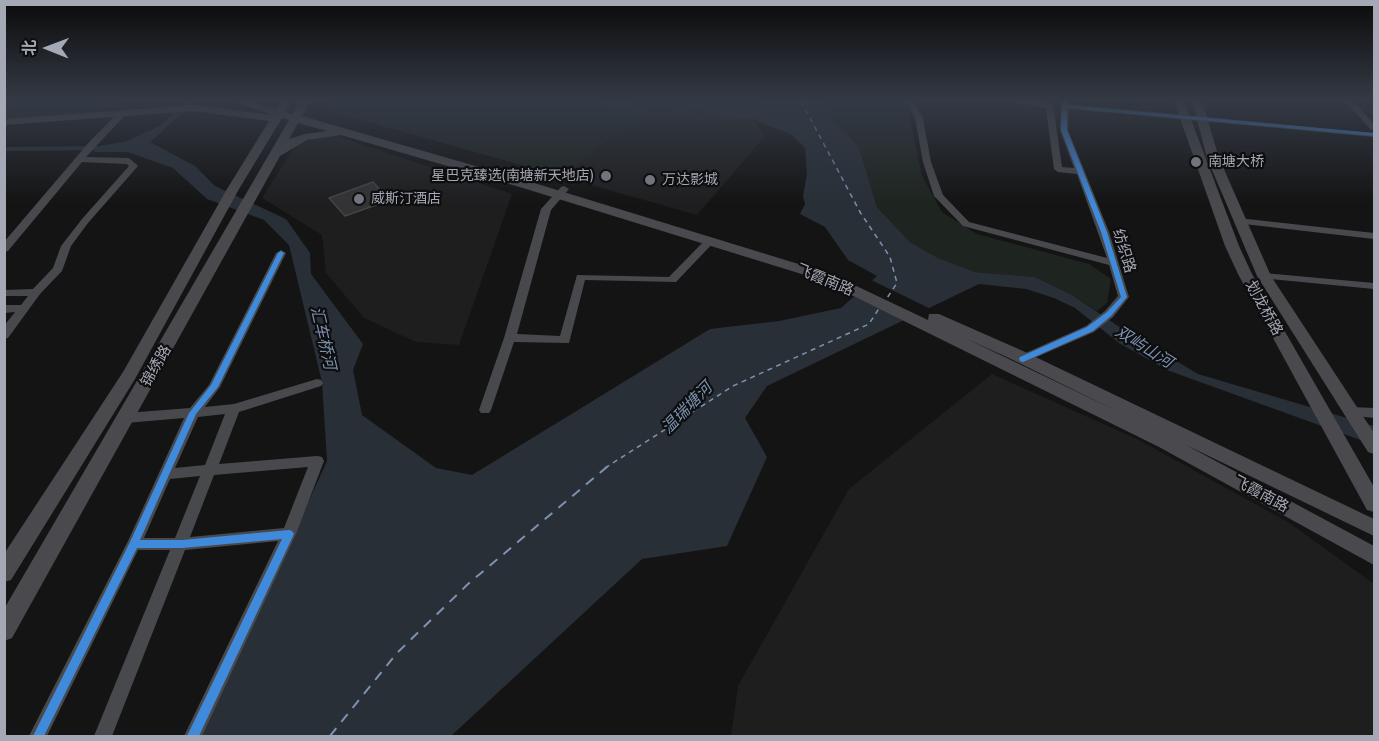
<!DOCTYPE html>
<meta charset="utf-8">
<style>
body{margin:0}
#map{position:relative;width:1379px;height:741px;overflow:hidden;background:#141414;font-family:"Public Sans","Noto Sans SC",sans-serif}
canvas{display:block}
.frame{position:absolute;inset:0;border:6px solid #a5a8b5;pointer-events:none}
.north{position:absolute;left:18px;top:18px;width:60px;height:60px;-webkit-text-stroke:4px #0e0e0f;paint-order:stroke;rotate:271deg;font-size:16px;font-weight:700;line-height:24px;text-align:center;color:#a5a8b5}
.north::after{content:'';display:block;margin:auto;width:21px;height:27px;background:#a5a8b5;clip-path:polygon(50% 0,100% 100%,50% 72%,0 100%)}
</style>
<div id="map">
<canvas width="1379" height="741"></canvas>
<div class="frame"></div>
<div class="north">北</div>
</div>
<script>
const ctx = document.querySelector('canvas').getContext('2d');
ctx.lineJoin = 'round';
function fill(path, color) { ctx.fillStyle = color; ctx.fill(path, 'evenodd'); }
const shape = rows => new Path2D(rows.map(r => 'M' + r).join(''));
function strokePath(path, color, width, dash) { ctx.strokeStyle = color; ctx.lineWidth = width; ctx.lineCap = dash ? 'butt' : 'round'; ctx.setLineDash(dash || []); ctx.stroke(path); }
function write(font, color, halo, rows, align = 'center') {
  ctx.font = font + ' "Public Sans","Noto Sans SC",sans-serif'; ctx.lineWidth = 4.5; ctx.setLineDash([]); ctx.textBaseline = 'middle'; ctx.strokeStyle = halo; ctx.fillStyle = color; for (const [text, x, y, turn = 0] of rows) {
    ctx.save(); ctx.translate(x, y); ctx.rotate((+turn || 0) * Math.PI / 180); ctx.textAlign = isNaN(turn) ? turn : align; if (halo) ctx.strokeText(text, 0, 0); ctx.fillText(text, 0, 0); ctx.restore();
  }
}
fill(shape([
 [686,110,753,119,765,136,697,215,563,177,618,133],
 [318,136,336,136,512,194,459,345,416,342,364,318,326,273,322,235,262,198,296,144],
 [992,374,1137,439,1288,522,1374,584,1374,736,731,736,738,686,849,489]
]), '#1e1e1f');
fill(shape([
 [5,101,127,101,95,112,14,120,5,118],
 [328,101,765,101,740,109,688,105,669,116,618,133,563,177,337,113],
 [825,101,901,101,908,108,922,176,942,212,977,234,1089,264,1111,279,1107,303,1097,311,1072,295,1035,277,975,272,938,258,910,242,877,207,858,146,833,120]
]), '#1e241f');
fill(shape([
 [186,101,196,101,150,142,195,166,215,186,286,219,310,253,311,274,363,344,353,370,362,415,436,468,472,475,710,329,779,321,841,308,877,276,848,260,825,227,800,214,805,204,803,196,807,174,805,148,792,135,753,119,725,117,696,110,656,117,587,101,629,101,647,112,662,115,688,105,740,109,765,101,825,101,833,120,858,145,877,207,910,242,938,258,975,272,1035,277,1072,295,1121,328,1198,374,1374,426,1374,445,1167,370,1119,343,1075,308,1054,298,1026,289,979,284,767,386,745,418,767,457,727,546,642,559,451,736,201,736,327,461,322,382,289,245,264,220,207,199,173,168,128,152,93,152,99,146,124,142,160,126]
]), '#292f37');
fill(shape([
 [869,279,933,310,908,322,851,295]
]), '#141414');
fill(shape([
 [109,146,113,148,112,150,4,151,4,147,109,146]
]), '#292f37');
strokePath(shape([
 [801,101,860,212,890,257,897,283,885,301],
 [605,468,733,386,869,324,880,307]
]), '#7c92b0', 1.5, [5, 4.5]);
strokePath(shape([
 [330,736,397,653,468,584,608,466]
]), '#7c92b0', 2, [10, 8]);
const building = shape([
 [373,182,390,200,345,216,329,198,373,182]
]);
fill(building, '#333335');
strokePath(building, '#434448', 1.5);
fill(shape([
 [905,101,913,101,923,118,931,162,943,195,969,222,1107,258,1077,174,1058,172,1054,169,1046,108,1018,103,1014,101,1032,101,1053,104,1062,167,1074,168,1060,130,1061,101,1069,101,1069,104,1374,133,1374,137,1069,109,1068,130,1109,232,1129,297,1113,317,1094,332,1023,363,1019,362,1017,359,1019,356,1086,326,1105,311,1118,296,1109,265,963,226,934,196,923,162,915,118,905,101],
 [1345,101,1353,101,1374,124,1374,130,1371,130,1345,101],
 [121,110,128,112,86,157,129,158,138,166,88,223,71,246,62,271,40,294,8,338,4,339,4,326,15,312,4,313,4,305,21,305,28,296,4,296,4,290,33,289,53,268,61,246,82,219,129,166,127,164,82,162,8,251,4,252,4,242,90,141,121,110],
 [564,186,569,189,551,210,517,334,560,336,577,275,669,277,706,239,714,239,715,241,676,282,585,280,569,343,514,342,491,410,489,413,481,413,479,410,504,338,541,209,561,187,564,186],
 [1238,218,1374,233,1374,239,1235,223,1235,219,1238,218],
 [281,250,286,253,220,387,205,407,234,404,317,379,321,380,323,383,321,386,239,412,219,464,317,456,322,457,324,461,296,534,202,736,184,736,278,541,185,550,112,736,94,736,170,550,138,550,47,736,29,736,128,541,184,418,126,423,121,421,120,418,121,415,126,413,190,408,209,385,276,253,281,250],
 [225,414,205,465,175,468,198,417,225,414],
 [308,467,284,528,190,537,214,475,308,467],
 [200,476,175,538,144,538,170,479,200,476],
 [1264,273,1374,283,1374,289,1260,278,1259,276,1260,274,1264,273],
 [1352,407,1374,408,1374,418,1348,415,1346,412,1348,409,1352,407]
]), '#48494c');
fill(shape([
 [231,101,247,101,276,109,282,101,292,101,286,112,292,114,300,101,310,101,302,116,531,182,831,274,928,320,929,314,939,314,1023,351,1374,519,1374,536,1186,445,1374,546,1374,565,1159,447,821,280,523,188,341,135,307,140,280,156,12,638,4,641,4,609,289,120,282,118,239,189,135,379,11,580,4,582,4,554,123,372,227,189,269,121,194,111,4,125,4,119,194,105,273,115,231,101],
 [298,123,327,131,305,134,289,139,298,123],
 [965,338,1011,359,1117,411,965,338],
 [1174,101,1184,101,1239,246,1252,274,1374,487,1374,512,1367,510,1238,274,1225,246,1174,101],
 [1192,101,1202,101,1219,158,1271,276,1374,433,1374,454,1368,452,1257,276,1207,158,1192,101]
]), '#4a4a4e');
fill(shape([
 [1063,101,1067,101,1067,105,1374,133,1374,136,1067,108,1067,130,1107,232,1127,297,1111,316,1093,331,1023,362,1020,361,1019,359,1020,357,1087,327,1107,312,1121,297,1101,232,1061,130,1062,106,1063,101],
 [281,251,284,253,218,387,196,414,140,540,182,540,289,530,292,531,294,534,199,736,187,736,282,539,182,548,137,548,44,736,33,736,130,542,189,413,211,385,278,253,281,251]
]), '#408adc');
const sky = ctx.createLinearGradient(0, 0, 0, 205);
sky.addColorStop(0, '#0b0b0b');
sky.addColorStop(0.49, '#343a45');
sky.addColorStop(1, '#343a4500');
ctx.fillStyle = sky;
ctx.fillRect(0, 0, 1379, 205);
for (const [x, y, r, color] of [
 [1196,162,6,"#72747d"],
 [606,176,6,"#72747d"],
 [650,180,6,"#72747d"],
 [359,199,6,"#72747d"]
]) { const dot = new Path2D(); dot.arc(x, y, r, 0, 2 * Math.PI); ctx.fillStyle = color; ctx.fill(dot); strokePath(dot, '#0e0e0f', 2); }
write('14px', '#a5a8b5', '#0e0e0f', [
 ["南塘大桥",1208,162],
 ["星巴克臻选(南塘新天地店)",594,176,"right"],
 ["万达影城",662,180],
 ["威斯汀酒店",371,199]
], 'left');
write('15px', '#a5a8b5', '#0e0e0f', [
 ["纺织路",1124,251,73],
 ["飞霞南路",825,280,22],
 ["划龙桥路",1264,308,61],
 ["锦绣路",156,366,-60],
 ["飞霞南路",1261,494,28]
]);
write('italic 16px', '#7c92b0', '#0e0e0f', [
 ["汇车桥河",323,338,77],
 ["双屿山河",1144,347,32],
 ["温瑞塘河",687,408,-46]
]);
</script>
